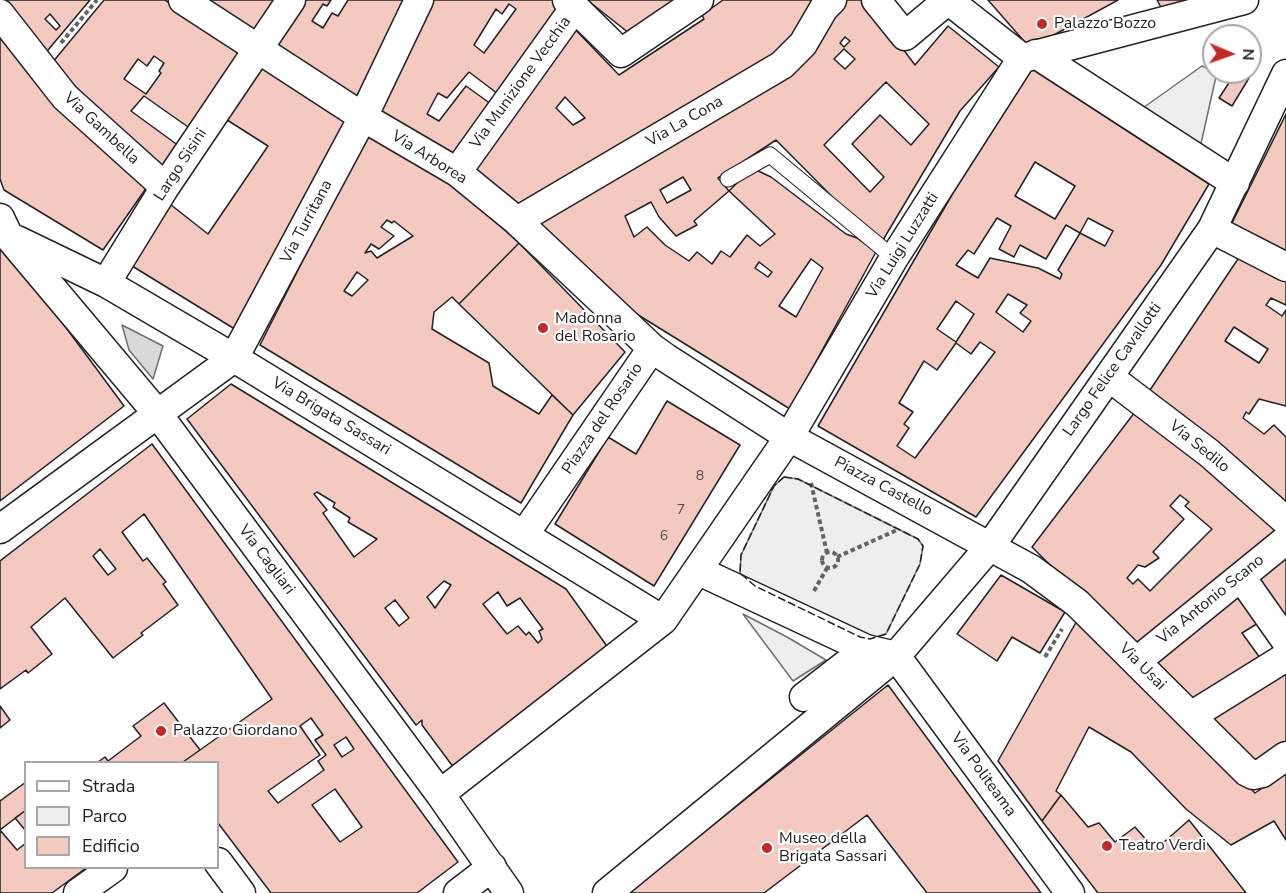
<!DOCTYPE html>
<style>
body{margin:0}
#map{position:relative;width:1286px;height:893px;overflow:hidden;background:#fff;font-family:"Nunito Sans",sans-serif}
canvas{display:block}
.legend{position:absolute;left:24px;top:761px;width:195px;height:108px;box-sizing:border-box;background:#fff;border:2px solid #a7a7a7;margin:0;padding:8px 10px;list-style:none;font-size:18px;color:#222}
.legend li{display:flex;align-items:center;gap:12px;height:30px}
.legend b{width:30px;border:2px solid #a7a7a7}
.north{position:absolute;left:1202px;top:24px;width:60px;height:60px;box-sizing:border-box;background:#fff;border:2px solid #a7a7a7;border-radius:50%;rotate:92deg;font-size:16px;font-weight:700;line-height:24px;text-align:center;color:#222}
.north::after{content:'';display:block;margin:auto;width:21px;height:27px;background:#c62828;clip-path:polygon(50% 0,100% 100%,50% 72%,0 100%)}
</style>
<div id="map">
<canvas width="1286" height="893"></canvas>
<ul class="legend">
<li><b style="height:8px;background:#fff"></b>Strada</li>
<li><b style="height:16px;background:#eee"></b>Parco</li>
<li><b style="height:16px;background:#f3c9c0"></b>Edificio</li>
</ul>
<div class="north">N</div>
</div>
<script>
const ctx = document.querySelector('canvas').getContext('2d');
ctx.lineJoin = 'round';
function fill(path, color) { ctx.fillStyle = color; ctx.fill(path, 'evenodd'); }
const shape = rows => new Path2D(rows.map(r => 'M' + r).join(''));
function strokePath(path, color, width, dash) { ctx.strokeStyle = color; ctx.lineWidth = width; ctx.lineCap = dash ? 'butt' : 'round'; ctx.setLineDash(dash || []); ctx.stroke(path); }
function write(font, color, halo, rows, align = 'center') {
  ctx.font = font + ' "Nunito Sans",sans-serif'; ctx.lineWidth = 4.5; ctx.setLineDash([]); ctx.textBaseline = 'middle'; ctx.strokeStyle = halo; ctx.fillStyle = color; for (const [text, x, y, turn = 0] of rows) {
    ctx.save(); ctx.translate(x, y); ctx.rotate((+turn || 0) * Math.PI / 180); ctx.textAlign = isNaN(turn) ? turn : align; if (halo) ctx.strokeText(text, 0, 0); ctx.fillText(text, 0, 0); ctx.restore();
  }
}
const green = shape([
 [1202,66,1217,72,1200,148,1140,110,1202,66],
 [784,477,798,479,918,539,923,546,920,564,886,634,870,639,746,581,740,573,741,555,774,486,784,477],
 [743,614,787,637,826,660,793,681,743,614]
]);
fill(green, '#eee');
strokePath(green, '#6f6f6f', 1.5);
const water = shape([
 [122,325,163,346,153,379,129,350,122,325]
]);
fill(water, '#d9d9d9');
strokePath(water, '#6f6f6f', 1.5);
const building = shape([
 [0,0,90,0,43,56,0,5,0,0],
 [50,14,60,26,56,30,45,19,50,14],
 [104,0,165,0,246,52,191,129,144,96,131,111,179,146,160,172,52,63,104,0],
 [154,56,164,63,159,71,161,73,146,94,124,79,138,59,147,66,154,56],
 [199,0,282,0,253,39,199,0],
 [302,0,331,0,327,6,323,4,312,21,323,28,332,13,338,16,348,0,409,0,359,105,271,50,302,0],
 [429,0,557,0,563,4,498,94,469,72,447,98,438,93,427,114,439,121,466,86,491,104,449,164,375,117,429,0],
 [509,4,516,9,484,53,474,45,496,9,502,14,509,4],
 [587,0,687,0,634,37,587,0],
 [723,0,823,0,797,42,521,208,464,172,571,25,619,75,704,19,702,15,723,0],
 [565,97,585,118,573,125,556,108,565,97],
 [839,0,866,0,915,65,948,26,999,67,960,111,880,245,776,140,718,178,729,191,752,168,771,177,846,234,857,238,876,252,790,409,627,308,535,223,803,63,839,0],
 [845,37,850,41,844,47,840,43,845,37],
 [844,49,855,59,845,69,834,59,844,49],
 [886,82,929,124,911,145,880,115,852,144,884,177,870,192,824,145,886,82],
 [683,177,691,190,667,203,660,190,683,177],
 [729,191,775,234,760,246,747,235,730,257,721,251,712,264,697,252,689,261,665,245,647,227,634,237,625,216,651,202,659,217,676,236,697,225,694,221,729,191],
 [811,259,823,268,796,317,779,306,811,259],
 [759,262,772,272,768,277,755,268,759,262],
 [988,0,1118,0,1030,48,988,0],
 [1157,0,1185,0,1186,3,1164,13,1157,0],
 [0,36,147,187,103,250,4,190,0,179,0,36],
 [262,61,352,119,238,331,124,261,166,201,208,234,268,146,224,118,262,61],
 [1032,69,1209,184,1161,265,976,517,818,426,953,193,1032,69],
 [1035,162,1075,186,1055,219,1015,196,1035,162],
 [997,218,1011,226,999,249,1014,257,1020,245,1046,259,1066,225,1080,233,1058,270,1062,274,1060,279,1038,268,990,258,978,278,956,265,968,250,974,254,997,218],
 [1088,218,1113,231,1105,246,1080,233,1088,218],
 [1008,294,1027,305,1020,313,1031,321,1023,332,996,312,1008,294],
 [956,301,974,314,956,342,937,329,956,301],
 [980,342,995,352,915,458,897,446,909,428,904,424,913,412,899,403,924,361,937,370,956,343,971,354,980,342],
 [1236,72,1249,78,1232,106,1219,98,1236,72],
 [1286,114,1286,259,1231,225,1286,114],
 [369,130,457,187,519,243,459,304,452,297,434,312,432,329,489,363,493,386,539,414,552,395,573,415,521,503,260,345,369,130],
 [387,220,392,223,394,221,413,236,377,258,371,251,365,253,371,244,379,249,394,236,381,227,387,220],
 [357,272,368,280,352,296,344,291,357,272],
 [519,243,625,352,573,415,459,304,519,243],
 [0,244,7,248,124,406,0,501,0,244],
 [1242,253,1286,279,1286,305,1271,298,1266,305,1282,316,1286,310,1286,406,1259,399,1249,414,1246,412,1243,418,1264,434,1274,425,1286,437,1286,514,1146,396,1242,253],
 [1234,327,1268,349,1259,363,1225,341,1234,327],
 [231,384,566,589,609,649,454,768,422,725,422,720,416,725,187,419,231,384],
 [317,492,335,503,333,507,350,518,348,522,377,539,354,557,323,513,327,510,314,494,317,492],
 [444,581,451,585,435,608,427,597,444,581],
 [498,592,507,606,520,598,543,629,539,631,542,639,538,643,529,632,526,635,518,626,507,634,483,604,498,592],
 [395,600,409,618,399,626,385,608,395,600],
 [667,401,740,445,654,586,555,524,608,437,636,454,667,401],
 [1138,408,1283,528,1137,652,1032,547,1138,408],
 [1180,495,1189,502,1185,506,1212,529,1150,591,1138,579,1133,584,1127,578,1138,565,1145,567,1159,558,1153,552,1184,519,1170,506,1180,495],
 [152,444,458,862,417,893,271,893,218,823,218,762,183,762,272,699,144,514,122,532,143,561,147,558,166,582,163,584,178,605,141,633,143,635,113,658,65,598,31,627,52,654,28,673,26,670,0,689,0,561,152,444],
 [100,549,116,569,108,575,93,556,100,549],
 [311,718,323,735,315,740,326,755,318,761,324,770,278,803,268,791,320,755,300,726,311,718],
 [346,737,354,749,342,757,334,745,346,737],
 [335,789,362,827,340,842,312,805,335,789],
 [1286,552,1286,627,1250,579,1286,552],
 [1001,575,1065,612,1040,653,1012,637,997,661,957,634,1001,575],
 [1240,588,1263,620,1242,633,1263,662,1194,708,1148,662,1240,588],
 [1079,617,1255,793,1286,772,1286,840,1274,821,1231,845,1186,809,1131,752,1089,727,1056,791,1061,795,1042,821,998,761,1079,617],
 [1286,662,1286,745,1255,766,1201,715,1286,662],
 [888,685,1041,893,927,893,867,815,764,893,628,893,888,685],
 [164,703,200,750,183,762,98,762,105,757,108,761,141,736,133,726,164,703],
 [0,706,10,720,0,728,0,706],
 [26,782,26,810,0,830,0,801,26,782],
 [1061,795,1088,827,1099,823,1115,842,1135,827,1155,850,1189,820,1246,893,1098,893,1042,821,1061,795],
 [26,810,26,831,15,818,26,810],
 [0,830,17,850,26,843,26,868,86,868,52,893,0,893,0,830]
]);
fill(building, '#f3c9c0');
strokePath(building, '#222', 1.5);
const lane = shape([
 [728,179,770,155,894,258]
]);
const street = shape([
 [183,0,363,117,457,172,517,221,652,348,666,358,789,437,1031,569,1077,603,1247,772,1253,775,1262,773,1286,756],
 [567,0,621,53,699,0],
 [876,0,905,36,948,0,1022,58],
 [0,14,65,97,165,187],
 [1036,54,1235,183],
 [1027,57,1244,0],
 [457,172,575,7],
 [0,218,9,237,157,413,440,794,509,893],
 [517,221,782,65,803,44,824,8,832,0],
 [1212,229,1286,267],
 [17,240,106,283,234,358,663,620],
 [106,283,165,187,291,0],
 [1109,377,1209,453,1286,521],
 [0,529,234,358,363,117,419,0],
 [524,535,652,348],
 [699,571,866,649,896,656],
 [1241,577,1286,641],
 [896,656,1070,893],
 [1137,661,1286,540],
 [804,697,866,649],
 [1191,716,1286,657],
 [440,794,663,620,789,437,894,258,1022,58],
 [218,862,241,893],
 [78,893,113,868],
 [458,893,492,867],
 [607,893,896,656,991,545,1212,229,1286,74]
]);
strokePath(lane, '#222', 17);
strokePath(street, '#222', 31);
strokePath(shape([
 [61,43,97,0],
 [811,483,827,553],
 '822 560a8 8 0 1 1 16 0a8 8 0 1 1-16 0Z',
 [837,557,897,530],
 [814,591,827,568],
 [1045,657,1062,629]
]), '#646464', 4, [4.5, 3]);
strokePath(lane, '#fff', 15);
strokePath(street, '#fff', 28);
strokePath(shape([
 [784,477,798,479,918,539,923,546,920,564,886,634,870,639,860,637,755,586,740,573,741,555,774,486,784,477]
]), '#222', 1.5, [8, 3]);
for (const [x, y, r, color] of [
 [1042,24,6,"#c62828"],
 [543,328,6,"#c62828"],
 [161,731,6,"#c62828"],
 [1107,846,6,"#c62828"],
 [767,848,6,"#c62828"]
]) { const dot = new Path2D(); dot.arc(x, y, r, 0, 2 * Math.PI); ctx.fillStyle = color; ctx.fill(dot); strokePath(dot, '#fff', 2); }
write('14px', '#564c4a', null, [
 ["8",700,477],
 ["7",681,511],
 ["6",664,537]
]);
write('16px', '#222', '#fff', [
 ["Palazzo Bozzo",1054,24],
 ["Madonna",555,319],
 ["del Rosario",555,337],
 ["Palazzo Giordano",173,731],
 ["Museo della",779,839],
 ["Brigata Sassari",779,857],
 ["Teatro Verdi",1119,846]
], 'left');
write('16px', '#222', '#fff', [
 ["Via Munizione Vecchia",521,83,-54],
 ["Via La Cona",685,122,-30],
 ["Via Gambella",101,129,43],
 ["Via Arborea",429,158,32],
 ["Largo Sisini",181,165,-57],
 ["Via Turritana",307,222,-62],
 ["Via Luigi Luzzatti",903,246,-58],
 ["Largo Felice Cavallotti",1113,370,-55],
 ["Via Brigata Sassari",331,417,31],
 ["Piazza del Rosario",603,419,-56],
 ["Via Sedilo",1199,447,39],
 ["Piazza Castello",883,487,28],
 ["Via Cagliari",266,560,53],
 ["Via Antonio Scano",1211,600,-39],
 ["Via Usai",1142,667,45],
 ["Via Politeama",983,775,54]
]);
</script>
